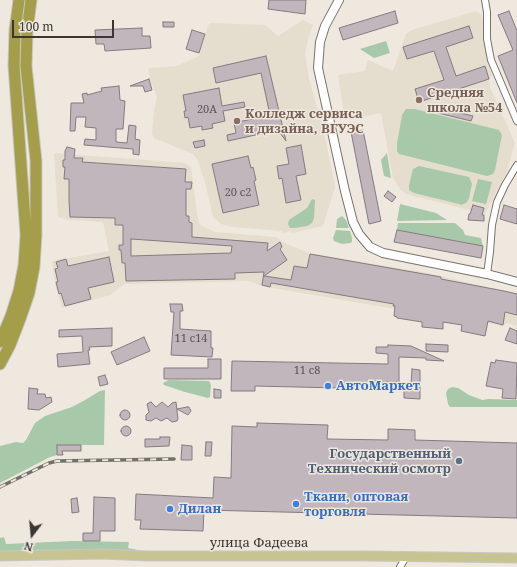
<!DOCTYPE html>
<meta charset="utf-8">
<style>
body{margin:0}
#map{position:relative;width:517px;height:567px;overflow:hidden;background:#eee8df;font-family:"Noto Serif",serif}
canvas{display:block}
.north{position:absolute;left:12px;top:515px;width:40px;height:40px;-webkit-text-stroke:3px #eee8df;paint-order:stroke;rotate:196deg;font-size:11px;font-weight:700;line-height:16px;text-align:center;color:#393633}
.north::after{content:'';display:block;margin:auto;width:14px;height:18px;background:#393633;clip-path:polygon(50% 0,100% 100%,50% 72%,0 100%)}
.scale{position:absolute;left:12px;top:20px;width:102px;height:18px;box-sizing:border-box;border:2px solid #393633;border-top:0;padding-left:5px;font-size:12px;line-height:14px;white-space:nowrap;color:#393633;-webkit-text-stroke:3px #eee8df;paint-order:stroke}
</style>
<div id="map">
<canvas width="517" height="567"></canvas>
<div class="north">N</div>
<div class="scale">100 m</div>
</div>
<script>
const ctx = document.querySelector('canvas').getContext('2d');
ctx.lineJoin = 'round';
function fill(path, color) { ctx.fillStyle = color; ctx.fill(path, 'evenodd'); }
const shape = rows => new Path2D(rows.map(r => 'M' + r).join(''));
function strokePath(path, color, width, dash) { ctx.strokeStyle = color; ctx.lineWidth = width; ctx.lineCap = dash ? 'butt' : 'round'; ctx.setLineDash(dash || []); ctx.stroke(path); }
function write(font, color, halo, rows, align = 'center') {
  ctx.font = font + ' "Noto Serif",serif'; ctx.lineWidth = 3; ctx.setLineDash([]); ctx.textBaseline = 'middle'; ctx.strokeStyle = halo; ctx.fillStyle = color; for (const [text, x, y, turn = 0] of rows) {
    ctx.save(); ctx.translate(x, y); ctx.rotate((+turn || 0) * Math.PI / 180); ctx.textAlign = isNaN(turn) ? turn : align; if (halo) ctx.strokeText(text, 0, 0); ctx.fillText(text, 0, 0); ctx.restore();
  }
}
fill(shape([
 [476,11,482,15,488,61,492,76,489,79,490,87,515,143,506,174,485,214,406,194,400,189,393,178,381,113,345,120,338,75,365,71,368,60,393,71,406,34,412,30],
 [303,20,313,25,308,40,305,54,309,79,324,132,335,187,323,226,292,233,291,231,282,233,282,231,233,227,221,224,213,217,205,182,197,159,193,154,154,138,152,134,154,111,157,97,150,79,148,68,177,66,199,56,208,26,210,23,265,25,278,36],
 [54,153,184,163,191,167,197,214,200,225,215,232,276,237,284,243,309,253,427,273,517,294,517,326,508,323,502,326,460,317,395,309,261,286,250,281,124,284,110,295,62,308,55,284,52,261,109,251,103,222,70,220,58,217]
]), '#e5ddcd');
fill(shape([
 [386,41,390,53,374,58,360,49],
 [406,109,415,109,499,130,502,135,495,170,493,174,487,176,399,154,397,151,397,144,402,115],
 [387,153,391,178,384,176,381,160],
 [419,166,469,177,472,184,469,198,467,202,462,205,459,204,414,193,409,190,409,185,413,169],
 [478,179,492,182,486,204,472,201],
 [312,199,315,200,314,218,312,223,307,226,294,228,290,228,288,224,289,220,307,208],
 [400,204,436,213,447,220,397,221],
 [342,216,346,220,349,228,336,228,337,219],
 [398,223,455,223,463,230,465,235,481,238,483,246,397,230],
 [336,230,350,231,352,238,352,242,350,243,342,244,334,241,333,238],
 [169,380,209,381,211,385,210,397,208,398,185,392,164,385,163,383],
 [452,387,458,388,469,395,482,400,489,399,517,400,517,407,450,407,448,404,446,393,448,389],
 [105,390,104,445,57,445,57,455,50,457,0,483,0,446,16,442,23,443,26,440,35,423,45,416,72,407,85,400,100,391],
 [4,537,6,544,73,541,129,542,128,548,143,551,100,550,0,552,0,538]
]), '#a8c8aa');
const building = shape([
 [269,0,306,0,305,14,268,9,269,0],
 [395,11,398,23,343,40,339,28,395,11],
 [509,11,517,31,517,103,498,56,513,50,498,15,509,11],
 [163,22,174,22,174,27,163,27,163,22],
 [469,26,473,38,446,47,456,76,485,66,489,79,419,102,415,89,444,80,434,51,407,59,403,47,469,26],
 [142,28,142,36,150,36,151,48,105,51,104,44,96,44,95,30,142,28],
 [192,30,205,34,199,53,186,49,192,30],
 [266,56,286,141,278,130,228,141,227,135,236,133,234,123,270,115,261,73,216,83,213,68,266,56],
 [149,79,152,90,145,92,143,86,130,86,149,79],
 [119,86,120,100,125,101,123,129,116,129,116,142,127,143,129,125,136,126,135,139,140,140,139,155,133,154,133,149,84,145,85,139,96,140,96,128,85,127,86,117,76,117,75,131,70,131,71,103,84,103,82,94,87,93,87,95,102,91,101,88,119,86],
 [219,88,222,106,244,102,245,107,223,111,225,121,212,124,213,128,202,130,202,126,190,128,188,117,185,118,184,111,186,111,183,95,219,88],
 [439,108,473,116,471,121,438,113,439,108],
 [363,130,381,221,369,224,351,132,363,130],
 [204,140,205,146,195,148,193,142,204,140],
 [301,145,306,174,296,176,301,200,286,203,282,178,279,179,277,166,289,164,286,148,301,145],
 [67,147,75,149,74,158,83,158,82,162,186,169,185,182,192,182,191,189,186,189,186,216,189,216,189,222,192,223,192,237,268,243,267,251,280,242,282,247,280,249,287,260,264,276,291,280,294,266,307,268,310,254,441,277,441,279,504,291,517,294,517,315,505,312,503,325,488,321,485,336,461,331,462,325,443,322,443,329,422,327,422,322,397,318,397,317,394,316,395,306,393,306,394,304,271,283,270,287,262,285,264,272,235,273,235,279,126,281,125,263,122,263,121,250,119,250,119,245,123,245,123,225,115,225,115,218,70,217,69,201,69,179,64,179,65,167,63,167,63,160,65,160,65,151,67,147],
 [131,239,232,246,231,253,131,256,131,239],
 [248,156,251,168,253,167,256,180,254,181,259,205,223,213,212,164,248,156],
 [388,191,396,197,392,202,384,196,388,191],
 [473,205,484,208,482,215,484,215,484,221,468,220,469,214,470,214,473,205],
 [504,205,517,209,517,224,500,219,504,205],
 [397,230,483,246,481,258,394,242,397,230],
 [109,257,114,282,88,288,91,299,65,306,61,293,59,294,56,282,58,282,55,269,58,268,56,262,66,259,68,266,109,257],
 [170,304,182,304,183,311,180,311,180,329,211,331,211,348,213,348,212,357,171,355,174,312,171,312,170,304],
 [112,328,112,346,89,347,90,350,88,350,90,364,58,367,57,354,83,352,82,336,59,337,59,330,112,328],
 [510,328,517,331,517,344,505,340,510,328],
 [144,337,150,351,117,365,111,352,144,337],
 [426,344,448,345,448,352,426,351,426,344],
 [388,345,411,346,444,361,426,360,426,358,399,357,399,382,381,382,381,389,255,386,255,391,231,391,232,361,388,364,388,354,376,353,376,347,388,347,388,345],
 [208,359,221,359,221,379,164,379,164,368,208,368,208,359],
 [496,360,517,363,516,399,502,398,503,389,486,386,491,362,495,363,496,360],
 [412,369,420,370,420,399,404,398,404,384,411,384,412,369],
 [105,375,108,384,100,386,98,377,105,375],
 [29,388,38,389,37,394,45,394,46,398,51,397,52,402,39,410,28,409,29,388],
 [214,389,221,390,221,398,214,398,214,389],
 [151,402,156,407,162,402,168,407,172,403,176,402,178,419,177,421,172,422,167,418,161,421,156,418,151,421,146,420,146,415,149,412,147,404,151,402],
 [187,407,189,407,191,411,188,415,177,409,187,407],
 '120 415a5 5 0 1 1 10 0a5 5 0 1 1-10 0Z',
 [257,423,328,425,327,439,388,440,388,429,415,430,415,440,517,443,517,518,204,510,203,531,140,529,141,520,135,520,136,494,213,498,214,477,231,478,232,426,257,427,257,423],
 '121 431a5 5 0 1 1 10 0a5 5 0 1 1-10 0Z',
 [160,437,170,437,169,446,145,447,145,439,160,439,160,437],
 [206,442,212,442,211,456,205,456,206,442],
 [57,445,81,445,81,451,62,451,63,455,57,455,57,445],
 [182,445,192,446,192,460,181,460,182,445],
 [94,497,115,498,115,531,100,531,100,541,83,541,83,533,93,533,94,497],
 [77,498,79,512,72,513,71,499,77,498]
]);
fill(building, '#c0b6bc');
strokePath(building, '#847b81', 1);
const street = shape([
 [485,0,487,12,487,39,491,60,517,121],
 [487,274,490,252,492,225,497,202,505,185,517,165],
 [400,567,406,557]
]);
const secondary = shape([
 [339,0,325,26,320,42,318,68,345,191,353,222,359,234,370,247,383,253,487,274,517,282]
]);
const primary = shape([
 [0,556,102,554,147,556,366,556,517,558]
]);
const highway = shape([
 [0,342,11,316,19,291,24,265,26,235,14,66,15,30,19,0],
 [0,364,10,345,20,319,29,293,34,267,36,235,36,161,26,66,27,32,31,0]
]);
strokePath(street, '#79746c', 8);
strokePath(secondary, '#79746c', 10);
strokePath(primary, '#c8c7c6', 11);
strokePath(highway, '#c8c7c6', 13);
strokePath(street, '#fff', 6);
strokePath(secondary, '#fff', 8);
strokePath(primary, '#c8c492', 9);
strokePath(highway, '#a49d49', 11);
const rail = shape([
 [0,487,49,463,57,461,174,459]
]);
strokePath(rail, '#73706b', 3.5);
strokePath(rail, '#eee8df', 2, [6]);
for (const [x, y, r, color] of [
 [419,100,4,"#8d6e63"],
 [237,121,4,"#8d6e63"],
 [328,386,4,"#3f7fe0"],
 [459,461,4,"#5c6f8a"],
 [296,504,4,"#3f7fe0"],
 [170,509,4,"#3f7fe0"]
]) { const dot = new Path2D(); dot.arc(x, y, r, 0, 2 * Math.PI); ctx.fillStyle = color; ctx.fill(dot); strokePath(dot, '#eee8df', 1.5); }
write('11px', '#5b5655', null, [
 ["20А",207,110],
 ["20 с2",238,193],
 ["11 с14",191,339],
 ["11 с8",307,371]
]);
write('bold 13px', '#785e54', '#eee8df', [
 ["Средняя",427,93],
 ["школа №54",427,108],
 ["Колледж сервиса",245,114],
 ["и дизайна, ВГУЭС",245,129]
], 'left');
write('bold 13px', '#366cbe', '#eee8df', [
 ["АвтоМаркет",336,386],
 ["Ткани, оптовая",304,497],
 ["торговля",304,512],
 ["Дилан",178,509]
], 'left');
write('bold 13px', '#4e5e75', '#eee8df', [
 ["Государственный",451,454],
 ["Технический осмотр",451,469]
], 'right');
write('13px', '#393633', '#eee8df', [
 ["улица Фадеева",259,543]
]);
</script>
